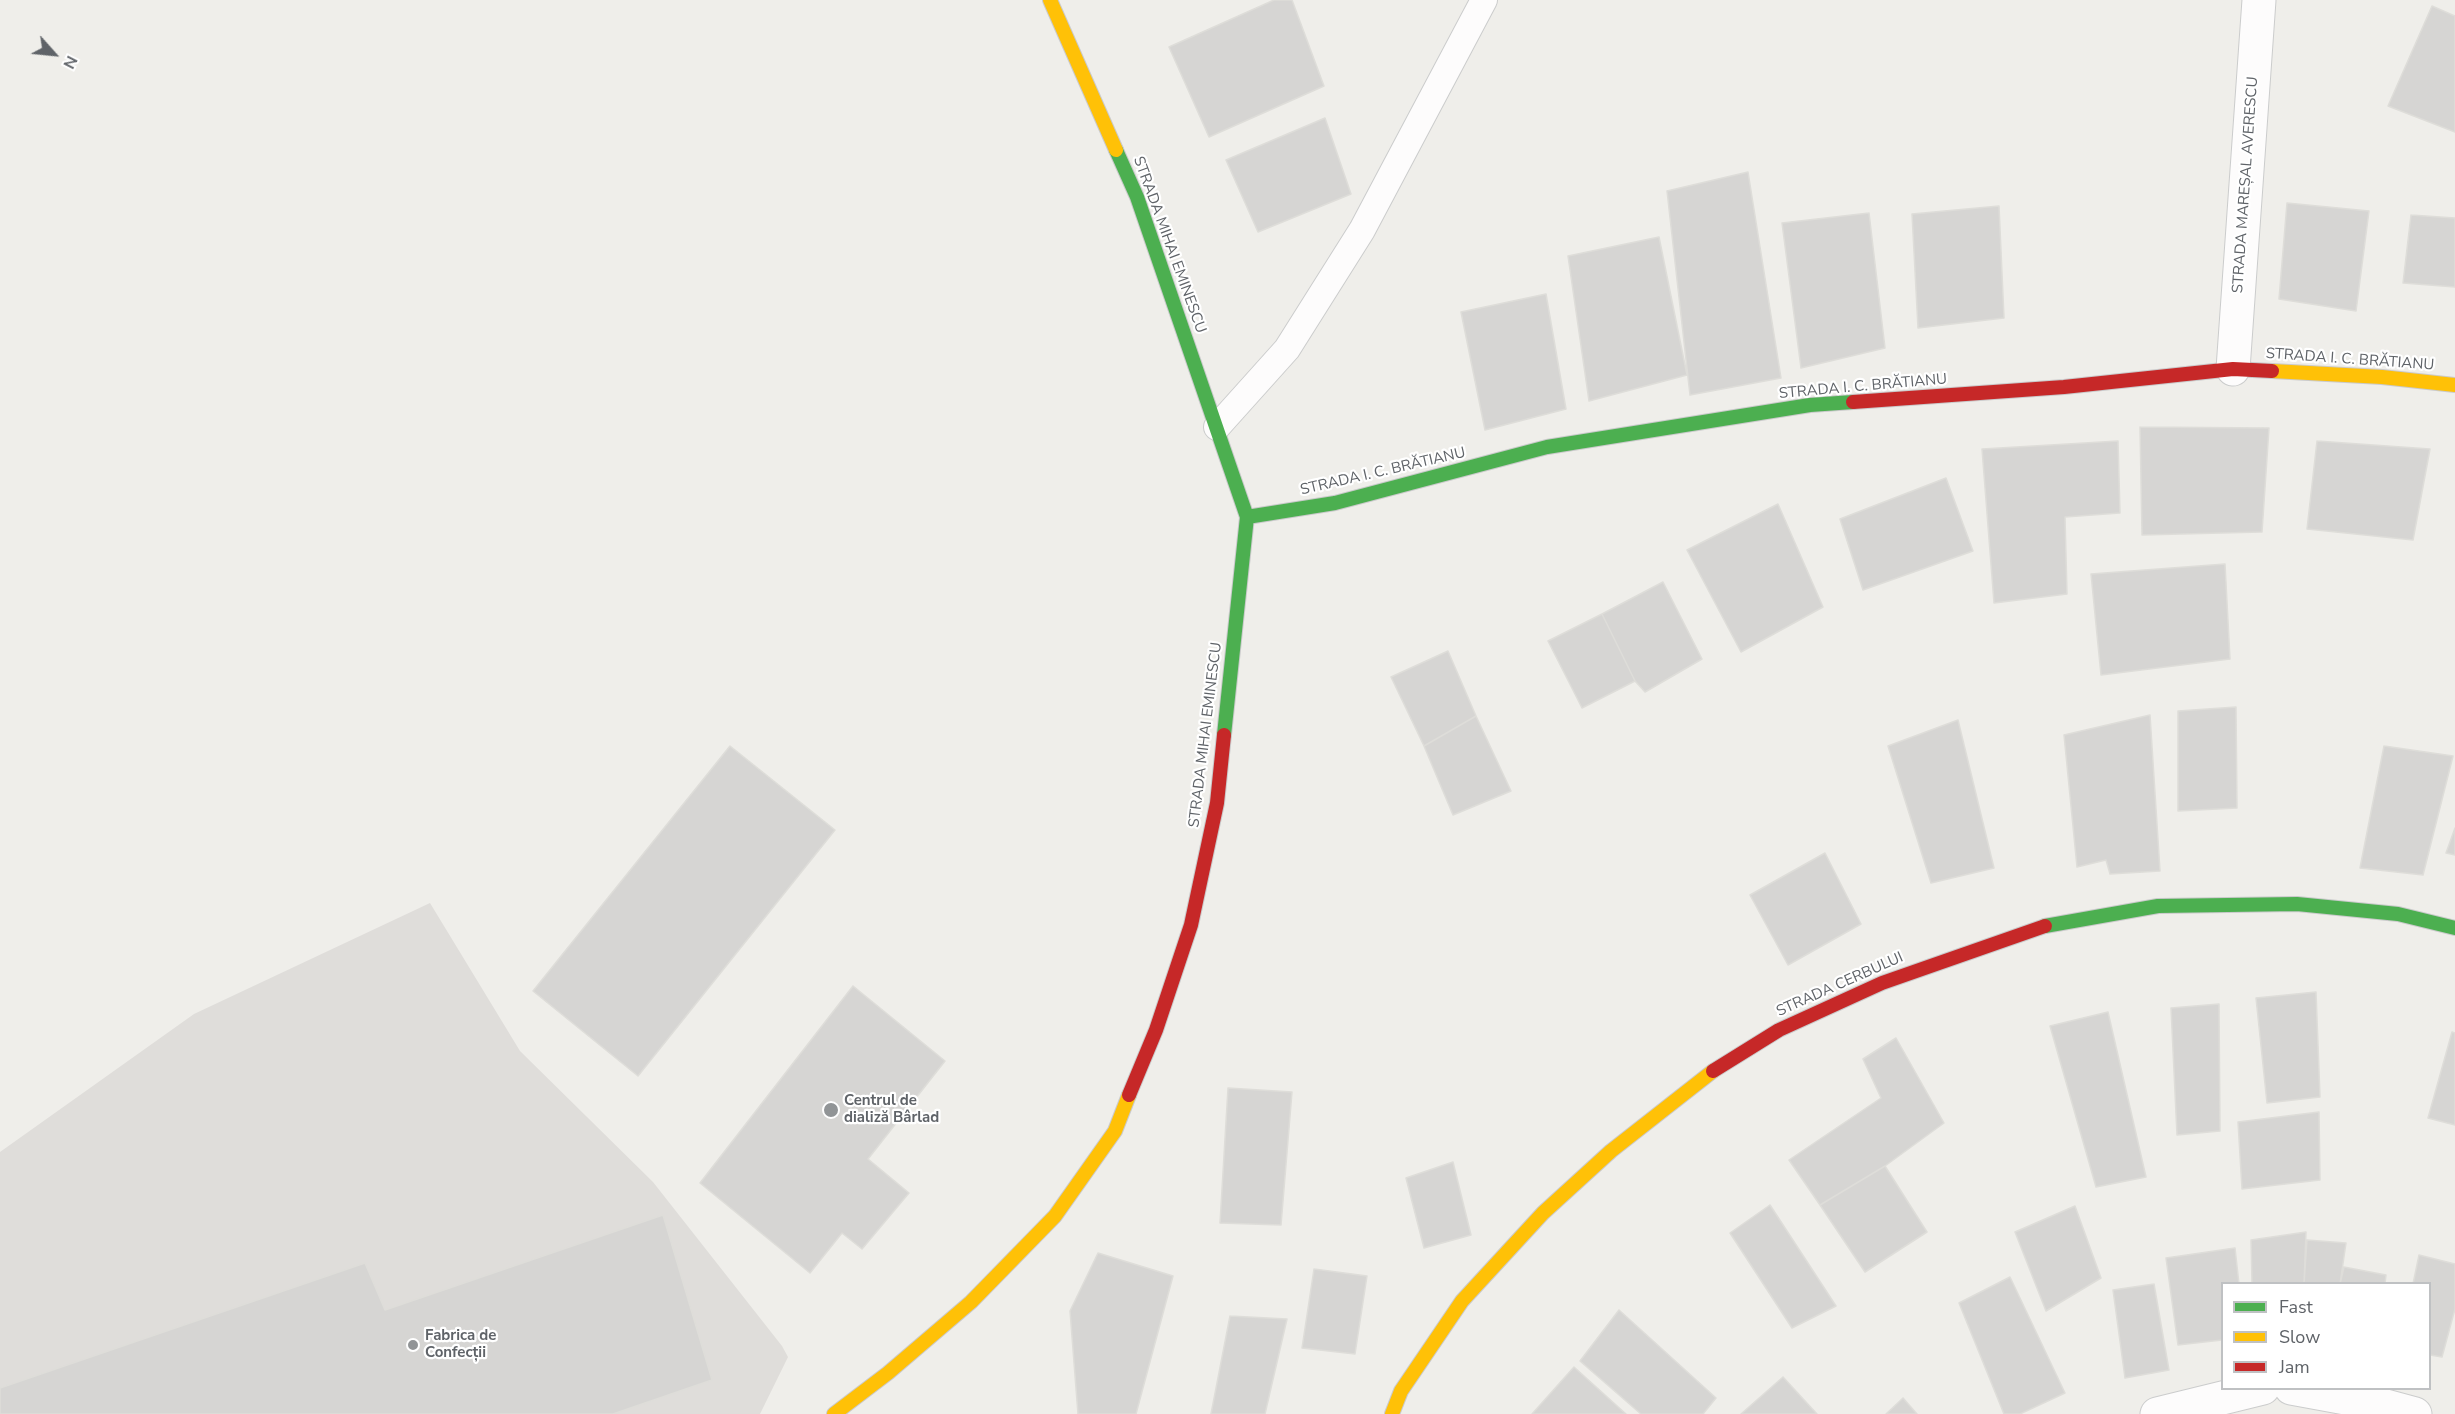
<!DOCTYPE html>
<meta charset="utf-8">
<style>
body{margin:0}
#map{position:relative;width:2455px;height:1414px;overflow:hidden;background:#efeeea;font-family:"Nunito Sans",sans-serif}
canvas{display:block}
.legend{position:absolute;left:2221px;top:1282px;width:210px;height:108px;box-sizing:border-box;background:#fff;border:2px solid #bfc1c3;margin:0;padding:8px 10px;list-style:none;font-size:18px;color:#5f6368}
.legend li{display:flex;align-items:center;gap:12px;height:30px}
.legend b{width:30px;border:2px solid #bfc1c3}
.north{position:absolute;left:24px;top:24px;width:60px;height:60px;-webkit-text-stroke:4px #fff;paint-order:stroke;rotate:117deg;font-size:16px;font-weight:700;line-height:24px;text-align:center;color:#5f6368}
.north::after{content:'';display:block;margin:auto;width:21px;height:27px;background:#5f6368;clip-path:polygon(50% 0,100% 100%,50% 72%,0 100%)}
</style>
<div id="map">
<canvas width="2455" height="1414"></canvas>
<ul class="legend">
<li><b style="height:8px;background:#4caf50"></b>Fast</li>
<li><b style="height:8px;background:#ffc107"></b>Slow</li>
<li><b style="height:8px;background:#c62828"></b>Jam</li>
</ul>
<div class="north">N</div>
</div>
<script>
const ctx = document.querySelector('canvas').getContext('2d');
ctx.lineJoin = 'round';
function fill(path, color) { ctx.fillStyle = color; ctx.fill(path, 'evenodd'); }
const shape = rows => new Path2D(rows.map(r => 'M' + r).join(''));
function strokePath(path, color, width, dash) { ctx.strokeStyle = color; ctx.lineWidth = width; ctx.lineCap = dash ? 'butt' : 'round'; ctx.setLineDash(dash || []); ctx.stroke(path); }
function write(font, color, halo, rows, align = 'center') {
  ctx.font = font + ' "Nunito Sans",sans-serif'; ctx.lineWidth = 4.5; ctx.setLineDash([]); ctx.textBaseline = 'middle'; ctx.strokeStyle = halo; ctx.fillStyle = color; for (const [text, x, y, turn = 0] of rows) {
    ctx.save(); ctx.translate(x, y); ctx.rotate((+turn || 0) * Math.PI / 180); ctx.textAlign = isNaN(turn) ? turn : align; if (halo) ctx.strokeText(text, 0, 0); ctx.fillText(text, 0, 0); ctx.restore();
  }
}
fill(shape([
 [430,903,520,1051,653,1182,782,1346,788,1357,760,1414,0,1414,0,1152,194,1014]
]), '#dfddda');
const building = shape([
 [1274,0,1292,0,1324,86,1209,137,1169,47,1274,0],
 [2432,6,2455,16,2455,132,2388,106,2432,6],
 [1325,118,1351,194,1258,232,1226,160,1325,118],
 [1748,172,1781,378,1690,395,1667,191,1748,172],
 [2287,203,2369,211,2356,311,2279,299,2287,203],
 [1999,206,2004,318,1918,328,1912,214,1999,206],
 [1869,213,1885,348,1801,368,1782,223,1869,213],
 [2411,215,2455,218,2455,287,2403,283,2411,215],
 [1659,237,1687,375,1589,401,1568,256,1659,237],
 [1546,294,1566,409,1485,430,1461,312,1546,294],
 [2140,427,2269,428,2262,532,2142,535,2140,427],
 [2118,441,2120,513,2065,517,2067,594,1994,603,1982,449,2118,441],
 [2317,441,2430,449,2413,540,2307,529,2317,441],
 [1946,478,1973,551,1863,590,1840,519,1946,478],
 [1778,504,1823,607,1741,652,1687,550,1778,504],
 [2225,564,2230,659,2101,675,2091,574,2225,564],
 [1663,582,1702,659,1645,692,1635,681,1602,614,1663,582],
 [1602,614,1635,681,1582,708,1548,641,1602,614],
 [1448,651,1476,716,1424,746,1391,677,1448,651],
 [2236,707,2237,808,2178,811,2178,711,2236,707],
 [2150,715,2160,871,2110,874,2106,860,2077,867,2064,735,2150,715],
 [1476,716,1511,791,1453,815,1424,746,1476,716],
 [1958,720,1994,868,1931,883,1888,746,1958,720],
 [730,746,835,830,638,1076,533,991,730,746],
 [2384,746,2453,756,2423,875,2360,868,2384,746],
 [2455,828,2455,855,2446,853,2455,828],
 [1825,853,1861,924,1788,965,1750,895,1825,853],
 [853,986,945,1061,868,1159,909,1193,862,1249,842,1233,810,1273,700,1183,853,986],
 [2316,992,2320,1097,2267,1103,2256,998,2316,992],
 [2219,1004,2220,1131,2177,1135,2171,1008,2219,1004],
 [2108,1012,2146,1177,2096,1187,2050,1026,2108,1012],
 [2452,1032,2455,1033,2455,1125,2428,1118,2452,1032],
 [1896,1038,1944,1123,1885,1166,1820,1205,1789,1160,1881,1098,1863,1059,1896,1038],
 [1228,1088,1292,1092,1281,1225,1220,1223,1228,1088],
 [2319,1112,2320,1180,2242,1189,2238,1122,2319,1112],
 [1453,1162,1471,1235,1424,1248,1406,1178,1453,1162],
 [1885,1166,1927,1232,1865,1272,1820,1205,1885,1166],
 [1770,1205,1836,1306,1792,1328,1730,1233,1770,1205],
 [2075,1206,2101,1278,2046,1311,2015,1232,2075,1206],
 [663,1215,712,1380,613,1414,0,1414,0,1388,365,1263,385,1310,663,1215],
 [2306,1232,2304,1284,2252,1284,2251,1240,2306,1232],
 [2307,1240,2346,1243,2340,1284,2304,1284,2307,1240],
 [2235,1248,2239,1284,2222,1284,2222,1340,2178,1345,2166,1258,2235,1248],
 [1098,1253,1173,1276,1136,1414,1078,1414,1070,1311,1098,1253],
 [2419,1255,2455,1264,2455,1309,2442,1357,2430,1355,2430,1284,2413,1284,2419,1255],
 [2344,1267,2386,1275,2385,1284,2340,1284,2344,1267],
 [1314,1269,1367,1276,1355,1354,1302,1348,1314,1269],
 [2010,1277,2065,1393,2020,1414,2004,1414,1959,1303,2010,1277],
 [2154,1284,2169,1370,2125,1378,2113,1290,2154,1284],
 [1619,1310,1716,1398,1703,1414,1641,1414,1580,1361,1619,1310],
 [1230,1316,1287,1319,1265,1414,1211,1414,1230,1316],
 [1574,1367,1626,1414,1532,1414,1574,1367],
 [1783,1377,1817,1414,1741,1414,1783,1377],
 [1903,1398,1917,1414,1886,1414,1903,1398]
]);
fill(building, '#d6d5d3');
strokePath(building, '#deddd9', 1.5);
const lane = shape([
 [1217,427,1287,349,1362,230,1484,0]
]);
const street = shape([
 [2233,369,2259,0],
 [2291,1388,2378,1404,2415,1414],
 [2157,1414,2263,1388]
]);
const fast = shape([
 [1116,150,1137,197,1247,517,1224,735],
 [1247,517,1335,503,1547,447,1810,405,1853,402],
 [2045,926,2158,906,2297,904,2398,914,2455,928]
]);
const slow = shape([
 [1050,0,1116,150],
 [2272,371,2382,377,2455,385],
 [834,1414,888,1373,971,1302,1055,1216,1115,1131,1129,1095],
 [1392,1414,1401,1391,1462,1301,1543,1213,1611,1151,1713,1071]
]);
const jam = shape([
 [1853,402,2064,387,2233,369,2272,371],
 [1713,1071,1779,1030,1882,983,2045,926],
 [1129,1095,1156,1030,1191,925,1217,803,1224,735]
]);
strokePath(lane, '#cbcccc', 28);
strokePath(street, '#cbcccc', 35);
strokePath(fast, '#cacacb', 16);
strokePath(slow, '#cacacb', 16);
strokePath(jam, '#cacacb', 16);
strokePath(lane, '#fdfcfc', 26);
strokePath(street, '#fdfcfc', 33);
strokePath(fast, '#4caf50', 14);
strokePath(slow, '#ffc107', 14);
strokePath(jam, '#c62828', 14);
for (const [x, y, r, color] of [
 [831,1110,8,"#919496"],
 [413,1345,6,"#919496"]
]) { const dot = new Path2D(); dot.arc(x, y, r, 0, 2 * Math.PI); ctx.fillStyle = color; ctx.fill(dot); strokePath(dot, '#fff', 2); }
write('15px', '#5f6368', '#fff', [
 ["STRADA MAREȘAL AVERESCU",2246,185,-86],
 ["STRADA MIHAI EMINESCU",1169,245,70],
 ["STRADA I. C. BRĂTIANU",2350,360,4],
 ["STRADA I. C. BRĂTIANU",1863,387,-5],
 ["STRADA I. C. BRĂTIANU",1383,472,-13],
 ["STRADA MIHAI EMINESCU",1206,735,-83],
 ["STRADA CERBULUI",1840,985,-24]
]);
write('bold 15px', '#5f6368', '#fff', [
 ["Centrul de",844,1101],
 ["dializă Bârlad",844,1118],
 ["Fabrica de",425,1336],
 ["Confecții",425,1353]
], 'left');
</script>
